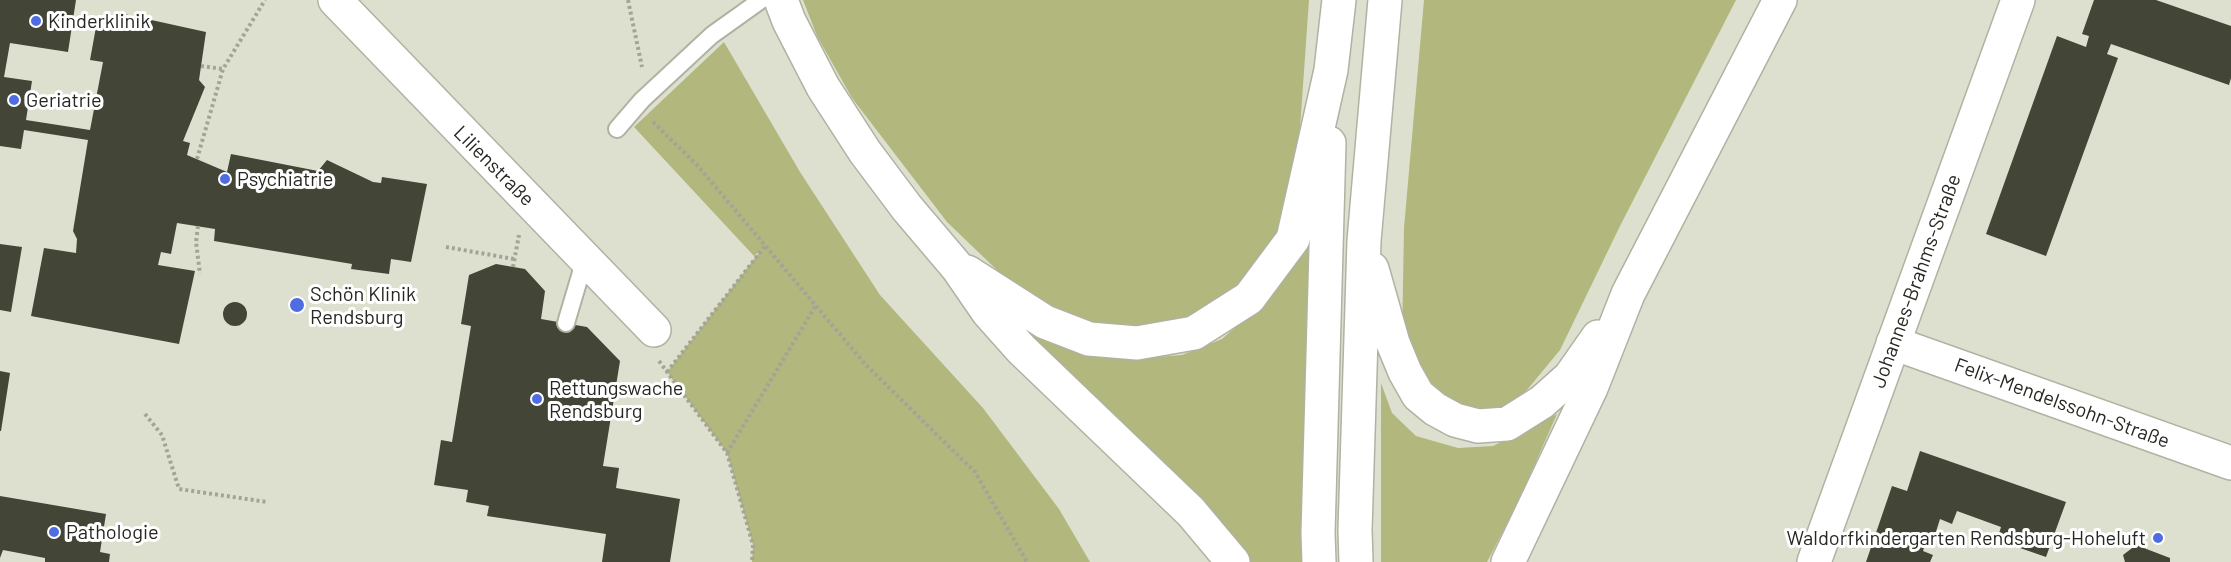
<!DOCTYPE html>
<meta charset="utf-8">
<style>
body{margin:0}
canvas{display:block;background:#dee0cf}
</style>
<canvas width="2231" height="562"></canvas>
<script>
const ctx = document.querySelector('canvas').getContext('2d');
ctx.lineJoin = 'round';
function fill(path, color) { ctx.fillStyle = color; ctx.fill(path, 'evenodd'); }
const shape = rows => new Path2D(rows.map(r => 'M' + r).join(''));
function strokePath(path, color, width, dash) { ctx.strokeStyle = color; ctx.lineWidth = width; ctx.lineCap = dash ? 'butt' : 'round'; ctx.setLineDash(dash || []); ctx.stroke(path); }
function write(font, color, halo, rows, align = 'center') {
  ctx.font = font + ' Barlow,sans-serif'; ctx.lineWidth = 6; ctx.setLineDash([]); ctx.textBaseline = 'middle'; ctx.strokeStyle = halo; ctx.fillStyle = color; for (const [text, x, y, turn = 0] of rows) {
    ctx.save(); ctx.translate(x, y); ctx.rotate((+turn || 0) * Math.PI / 180); ctx.textAlign = isNaN(turn) ? turn : align; if (halo) ctx.strokeText(text, 0, 0); ctx.fillText(text, 0, 0); ctx.restore();
  }
}
fill(shape([
 [803,0,1309,0,1298,157,1286,211,1270,250,1241,288,1208,313,1171,325,1109,328,1062,317,1033,299,998,271,947,222,852,98,817,36],
 [1424,0,1736,0,1620,226,1560,350,1527,390,1508,405,1490,412,1465,411,1432,396,1402,339,1404,228],
 [724,42,800,172,880,295,983,408,1059,509,1090,562,752,562,753,545,727,453,667,372,761,250,754,256,634,127],
 [1311,221,1305,409,1308,562,1249,562,1220,526,1026,342,1032,333,1050,343,1095,354,1129,359,1182,355,1222,339,1258,307],
 [1381,383,1392,413,1416,436,1458,448,1493,446,1557,414,1519,500,1487,562,1381,562]
]), '#b2b77d');
fill(shape([
 [0,0,76,0,68,52,10,43,4,77,32,81,26,120,90,130,103,62,90,60,96,27,121,31,124,14,206,32,199,80,205,87,183,141,190,143,187,155,227,172,231,154,318,171,327,160,373,182,381,183,382,177,427,184,411,262,391,259,389,274,351,269,352,264,214,241,215,229,177,223,171,254,161,252,158,265,195,271,179,344,31,316,44,248,76,253,77,239,73,231,88,140,24,130,21,149,0,146],
 [2094,0,2156,0,2231,26,2231,78,2229,85,2111,44,2107,54,2118,58,2046,256,1986,234,2057,36,2086,47,2089,36,2082,34],
 [0,244,22,247,11,312,0,310],
 [496,264,525,269,545,291,541,319,587,327,620,361,603,466,619,468,616,488,680,499,670,562,602,562,606,534,487,516,489,506,466,502,468,490,434,485,441,440,452,442,471,326,461,324,469,275],
 '223 314a12 12 0 1 1 24 0a12 12 0 1 1-24 0Z',
 [0,371,10,373,1,431,0,431],
 [1920,451,2066,502,2046,557,1997,540,2001,527,1957,511,1952,524,1940,519,1934,538,1928,535,1923,551,1933,555,1930,562,1866,562,1892,486,1907,491],
 [0,496,106,514,100,552,110,554,109,562,45,562,45,558,3,550,0,558],
 [2136,545,2170,558,2170,562,2125,562,2123,555]
]), '#434537');
const lane = shape([
 [617,129,642,100,712,35,761,0],
 [566,323,585,259]
]);
const street = shape([
 [335,0,654,330],
 [1893,343,2231,463],
 [1814,562,2018,0]
]);
const highway = shape([
 [781,0,789,21,823,87,865,152,907,208,957,267,988,312,1021,349,1191,512,1233,562],
 [1372,269,1393,343,1405,372,1418,395,1435,409,1455,420,1478,426,1507,424,1542,402,1570,377,1598,337],
 [967,272,1045,322,1089,339,1137,343,1194,333,1249,298,1293,239,1331,70,1339,0],
 [1319,562,1318,533,1329,143],
 [1356,562,1355,530,1364,241,1385,0],
 [1508,562,1591,388,1628,294,1780,0]
]);
strokePath(lane, '#b0b2a2', 20);
strokePath(street, '#b0b2a2', 36);
strokePath(highway, '#b0b2a2', 36);
strokePath(shape([
 [628,0,642,67],
 [201,66,223,69],
 [653,122,698,166,865,364,975,472,1027,562],
 [197,159,223,69,265,0],
 [198,226,196,242,200,274],
 [446,247,514,259],
 [513,267,519,235],
 [659,361,727,453,753,545,752,562],
 [667,372,765,246],
 [145,414,162,435,179,489,267,502],
 [727,453,816,305]
]), '#a2a497', 4, [3, 3]);
strokePath(lane, '#fff', 16);
strokePath(street, '#fff', 33);
strokePath(highway, '#fff', 33);
for (const [x, y, r, color] of [
 [36,21,6,"#4f6ce1"],
 [14,100,6,"#4f6ce1"],
 [225,179,6,"#4f6ce1"],
 [297,305,8,"#4f6ce1"],
 [537,399,6,"#4f6ce1"],
 [54,532,6,"#4f6ce1"],
 [2158,538,6,"#4f6ce1"]
]) { const dot = new Path2D(); dot.arc(x, y, r, 0, 2 * Math.PI); ctx.fillStyle = color; ctx.fill(dot); strokePath(dot, '#fff', 2); }
write('20px', '#262721', '#fff', [
 ["Kinderklinik",48,21],
 ["Geriatrie",26,100],
 ["Psychiatrie",237,179],
 ["Schön Klinik",310,294],
 ["Rendsburg",310,317],
 ["Rettungswache",549,388],
 ["Rendsburg",549,411],
 ["Pathologie",66,532],
 ["Waldorfkindergarten Rendsburg-Hoheluft",2146,538,"right"]
], 'left');
write('20px', '#262721', '#fff', [
 ["Lilienstraße",494,166,45],
 ["Johannes-Brahms-Straße",1916,281,-70],
 ["Felix-Mendelssohn-Straße",2062,403,20]
]);
</script>
